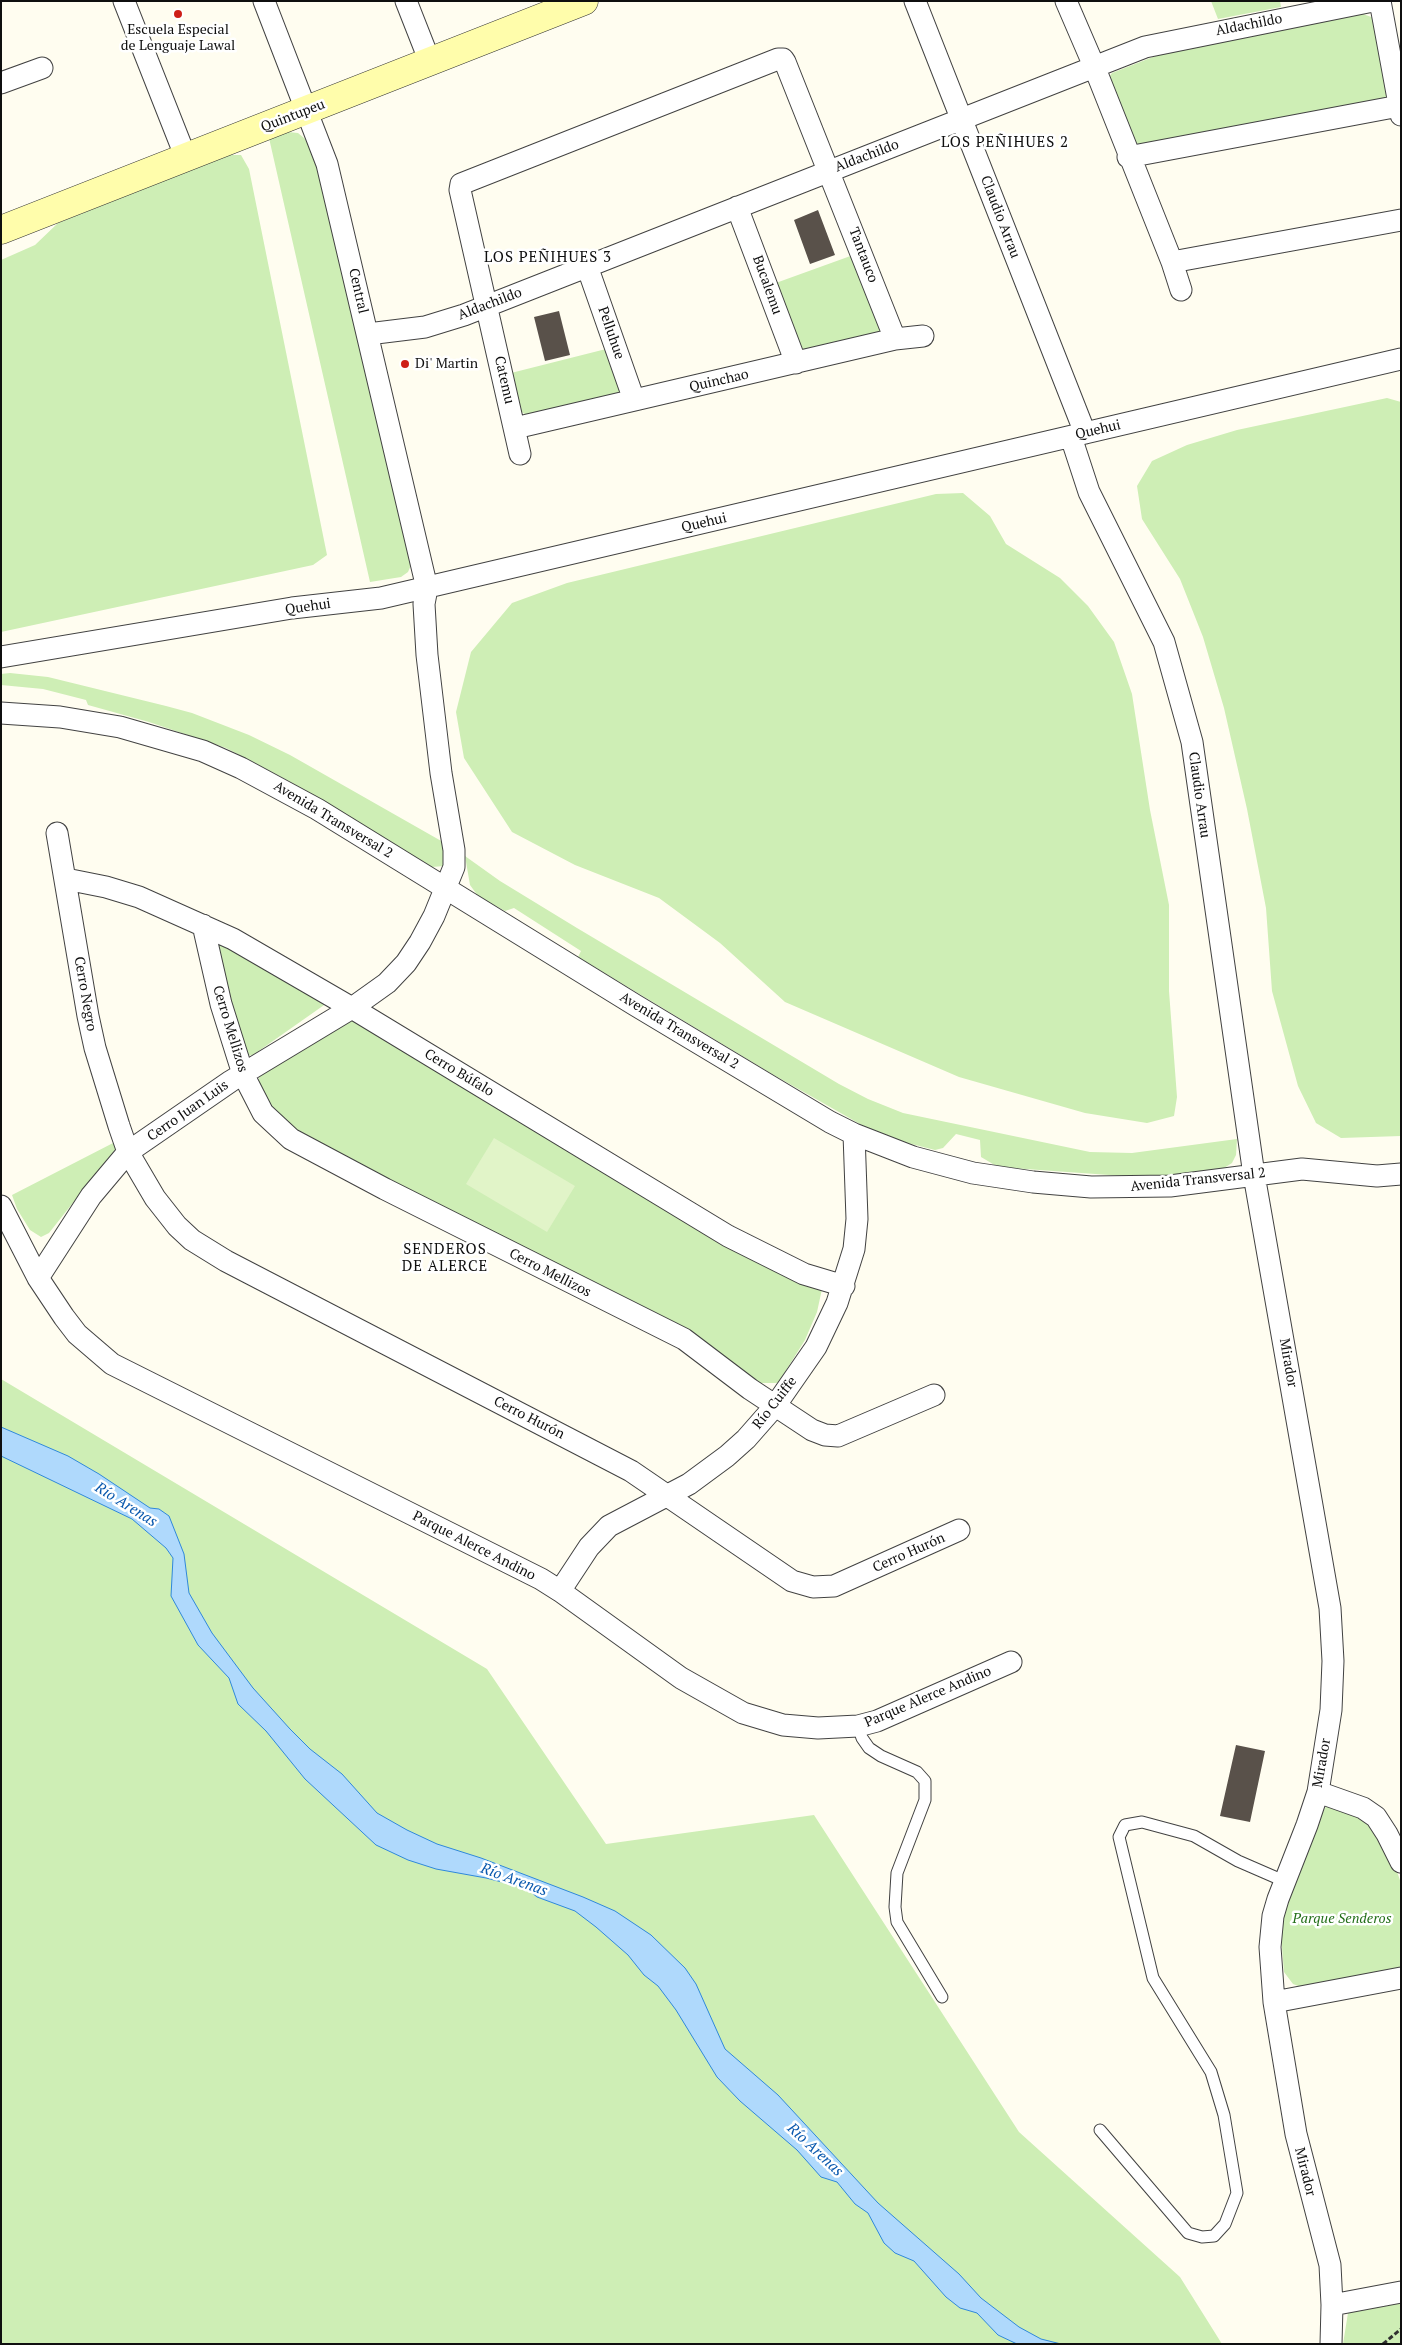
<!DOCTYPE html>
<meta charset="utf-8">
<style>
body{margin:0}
#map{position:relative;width:1402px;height:2345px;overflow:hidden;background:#fffdf0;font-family:"PT Serif",serif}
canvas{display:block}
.frame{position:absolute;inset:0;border:2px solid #0f0f0f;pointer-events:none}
</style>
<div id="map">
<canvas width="1402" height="2345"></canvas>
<div class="frame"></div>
</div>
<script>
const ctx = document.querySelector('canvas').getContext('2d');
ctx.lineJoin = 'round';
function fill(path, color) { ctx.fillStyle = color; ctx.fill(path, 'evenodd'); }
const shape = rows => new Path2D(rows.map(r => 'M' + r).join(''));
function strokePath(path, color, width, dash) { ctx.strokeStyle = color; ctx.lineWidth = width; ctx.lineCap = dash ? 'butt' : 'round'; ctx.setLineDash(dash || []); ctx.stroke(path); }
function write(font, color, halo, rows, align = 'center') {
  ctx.font = font + ' "PT Serif",serif'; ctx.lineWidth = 5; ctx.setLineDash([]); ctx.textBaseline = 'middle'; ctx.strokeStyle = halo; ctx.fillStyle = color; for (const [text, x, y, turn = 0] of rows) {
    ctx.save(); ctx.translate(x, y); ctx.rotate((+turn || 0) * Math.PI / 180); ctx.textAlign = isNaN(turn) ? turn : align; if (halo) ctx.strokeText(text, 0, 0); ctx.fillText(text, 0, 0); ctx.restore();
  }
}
fill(shape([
 [1211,1,1280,1,1281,7,1218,19],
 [1363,14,1374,18,1388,95,1386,100,1142,146,1131,140,1109,77,1112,73,1158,55],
 [288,132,298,133,304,138,310,146,317,167,411,565,408,572,401,577,370,582,269,138],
 [228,155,241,155,249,169,327,555,313,565,1,632,1,260,35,245,58,223],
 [856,254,886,333,803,353,773,284],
 [610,348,622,390,619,396,530,417,520,411,511,373],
 [1387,398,1401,402,1401,1136,1341,1138,1316,1123,1298,1086,1272,991,1266,908,1247,809,1224,708,1203,637,1180,579,1142,519,1137,486,1152,461,1187,445,1237,430],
 [963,493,990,516,1006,544,1060,578,1088,606,1114,642,1132,694,1150,810,1169,905,1169,991,1177,1097,1174,1116,1147,1123,1085,1113,959,1077,785,1002,720,943,659,898,575,865,512,832,464,758,456,712,471,652,512,603,567,583,936,494],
 [10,673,48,677,166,706,192,713,249,735,290,755,443,842,444,866,432,867,285,779,226,748,149,722,88,705,86,700,43,689,1,685,1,674],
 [465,856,500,881,577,928,839,1084,868,1099,903,1113,1090,1152,1132,1153,1237,1139,1236,1155,1232,1163,1224,1168,1161,1176,1123,1176,998,1167,981,1157,980,1140,956,1134,943,1148,935,1150,896,1140,874,1132,772,1074,578,957,581,951,514,908,505,911,478,896,470,885],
 [215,940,327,1003,253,1055,244,1056],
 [351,1020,822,1289,817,1312,805,1340,780,1380,777,1383,759,1383,297,1138,272,1115,258,1081,260,1075],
 [115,1142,118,1146,49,1233,41,1237,30,1230,17,1209,12,1195],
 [1,1379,487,1669,606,1844,814,1815,1019,2132,1180,2277,1222,2344,1,2344],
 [1332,1804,1367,1817,1395,1866,1401,1883,1401,1968,1301,1987,1293,1984,1284,1972,1281,1935,1284,1916,1289,1895,1322,1814,1326,1806],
 [1401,2298,1401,2344,1343,2344,1348,2313]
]), '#ceeeb5');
fill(shape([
 [494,1138,575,1186,547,1232,466,1184]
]), '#e1f4c8');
const water = shape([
 [1,1427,68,1456,99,1474,150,1508,159,1509,169,1516,184,1554,189,1593,212,1633,253,1688,290,1729,310,1749,342,1774,377,1813,407,1830,437,1844,481,1858,583,1897,615,1911,651,1935,685,1968,696,1984,725,2049,778,2095,878,2203,959,2274,981,2298,1019,2327,1041,2339,1061,2344,1017,2344,998,2335,977,2313,960,2308,946,2297,914,2261,895,2253,884,2243,868,2213,855,2204,837,2182,821,2177,797,2150,740,2101,717,2077,676,2010,658,1986,644,1975,628,1955,596,1927,575,1911,537,1897,526,1888,486,1878,436,1869,408,1860,376,1845,305,1779,266,1731,238,1704,229,1678,198,1645,171,1596,173,1558,166,1548,132,1519,1,1456,1,1427]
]);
fill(water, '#afd9fc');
strokePath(water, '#2f88db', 1);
fill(shape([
 [818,210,835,255,810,264,794,220],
 [559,311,570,355,545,361,534,317],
 [1236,1745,1265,1751,1250,1822,1220,1816]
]), '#59514a');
const lane = shape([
 [858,1726,862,1738,869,1748,881,1756,917,1772,925,1781,925,1800,897,1873,895,1907,897,1922,942,1997],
 [1100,2130,1188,2233,1202,2237,1214,2236,1225,2224,1237,2193,1224,2115,1211,2072,1153,1978,1119,1837,1125,1825,1142,1822,1194,1836,1238,1861,1284,1881]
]);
const street = shape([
 [124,1,186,158],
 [406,1,430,62],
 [915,1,1085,433],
 [1066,1,1094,66,1172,262,1181,290],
 [1380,1,1401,115],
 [1,83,42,68],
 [1128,157,1399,106],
 [737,207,796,363],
 [1172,262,1401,220],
 [587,266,634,400],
 [368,334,425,327,464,315,1145,47,1373,1],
 [515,428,895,339,923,336],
 [1071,437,1089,492,1164,642,1192,742,1254,1175,1330,1608,1333,1661,1331,1710,1318,1792,1307,1825,1278,1899,1273,1916,1270,1947,1274,2002,1296,2134,1330,2265,1332,2305,1331,2344],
 [520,454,460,190,461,184,778,59,783,59,785,62,895,339],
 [1,657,292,608,381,598,1401,359],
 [1,713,60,717,120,727,203,751,241,768,317,809,635,1005,830,1122,854,1134,913,1157,973,1173,1033,1182,1091,1187,1170,1186,1302,1169,1377,1176,1401,1174],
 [57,833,88,1016,95,1048,119,1126,128,1152,155,1198,177,1226,192,1240,226,1261,631,1471,792,1581,813,1587,834,1586,959,1530],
 [66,879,106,887,139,897,233,939,352,1008,728,1236,804,1274,844,1286],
 [203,925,221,1004,243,1074,263,1113,291,1139,385,1189,684,1339,750,1389,812,1430,825,1435,838,1436,934,1395],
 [1,1206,38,1278,64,1317,77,1334,112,1364,541,1579,560,1591,681,1678,743,1713,783,1725,818,1728,858,1726,877,1721,1011,1662],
 [38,1278,91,1196,128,1152,231,1081,352,1008,387,983,406,963,420,942,434,916,454,867,454,850,441,773,427,655,424,604,427,588,327,164,264,1],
 [560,1591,589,1547,609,1526,689,1484,727,1456,746,1439,775,1406,816,1347,837,1303,854,1249,857,1219,854,1134],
 [1318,1792,1363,1808,1376,1817,1387,1834,1401,1862],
 [1274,2002,1401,1978],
 [1332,2305,1401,2292]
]);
const secondary = shape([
 [1,230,584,1]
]);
strokePath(lane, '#424242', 13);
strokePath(street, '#424242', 23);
strokePath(secondary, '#313131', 29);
strokePath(shape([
 [1383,2344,1401,2329]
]), '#313131', 3, [5, 2.5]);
strokePath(lane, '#fff', 11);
strokePath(street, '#fff', 21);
strokePath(secondary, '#fffdab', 28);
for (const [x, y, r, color] of [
 [178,14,5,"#ce1f18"],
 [405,364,5,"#ce1f18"]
]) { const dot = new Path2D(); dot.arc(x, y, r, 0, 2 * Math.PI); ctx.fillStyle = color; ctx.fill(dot); strokePath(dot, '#fff', 2); }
write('14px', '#0f0f0f', '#fff', [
 ["Aldachildo",1249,25,-11],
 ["Quintupeu",293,116,-21],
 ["Aldachildo",867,156,-21],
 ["Claudio Arrau",1000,217,69],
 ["Tantauco",863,255,69],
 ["Bucalemu",767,285,70],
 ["Central",358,291,77],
 ["Aldachildo",490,304,-21],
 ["Pelluhue",611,333,71],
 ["Catemu",504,380,77],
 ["Quinchao",719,381,-13],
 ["Quehui",1098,430,-13],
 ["Quehui",704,523,-13],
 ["Quehui",308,607,-8],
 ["Claudio Arrau",1199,795,82],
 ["Avenida Transversal 2",333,820,31],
 ["Cerro Negro",85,994,80],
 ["Cerro Mellizos",230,1029,73],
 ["Avenida Transversal 2",679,1031,31],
 ["Cerro Búfalo",459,1073,31],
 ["Cerro Juan Luis",188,1111,-35],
 ["Avenida Transversal 2",1198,1180,-6],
 ["Cerro Mellizos",550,1273,27],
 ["Mirador",1288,1363,80],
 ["Río Cuiffe",775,1403,-52],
 ["Cerro Hurón",529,1418,27],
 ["Parque Alerce Andino",474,1546,27],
 ["Cerro Hurón",909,1553,-24],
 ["Parque Alerce Andino",928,1697,-23],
 ["Mirador",1322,1763,-80],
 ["Mirador",1305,2172,76]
]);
write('14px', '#0f0f0f', '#fff', [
 ["Escuela Especial",178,30],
 ["de Lenguaje Lawal",178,46],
 ["Di' Martin",415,364,"left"]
]);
write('italic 14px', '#226e18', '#fff', [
 ["Parque Senderos",1342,1919]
]);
ctx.letterSpacing = '1px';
write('15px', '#0f0f0f', '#fff', [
 ["LOS PEÑIHUES 2",1005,143],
 ["LOS PEÑIHUES 3",548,258],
 ["SENDEROS",445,1250],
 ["DE ALERCE",445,1267]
]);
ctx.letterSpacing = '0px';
write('italic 15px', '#0a59ae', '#fff', [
 ["Río Arenas",126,1505,32],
 ["Río Arenas",514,1880,20],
 ["Río Arenas",815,2150,43]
]);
</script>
